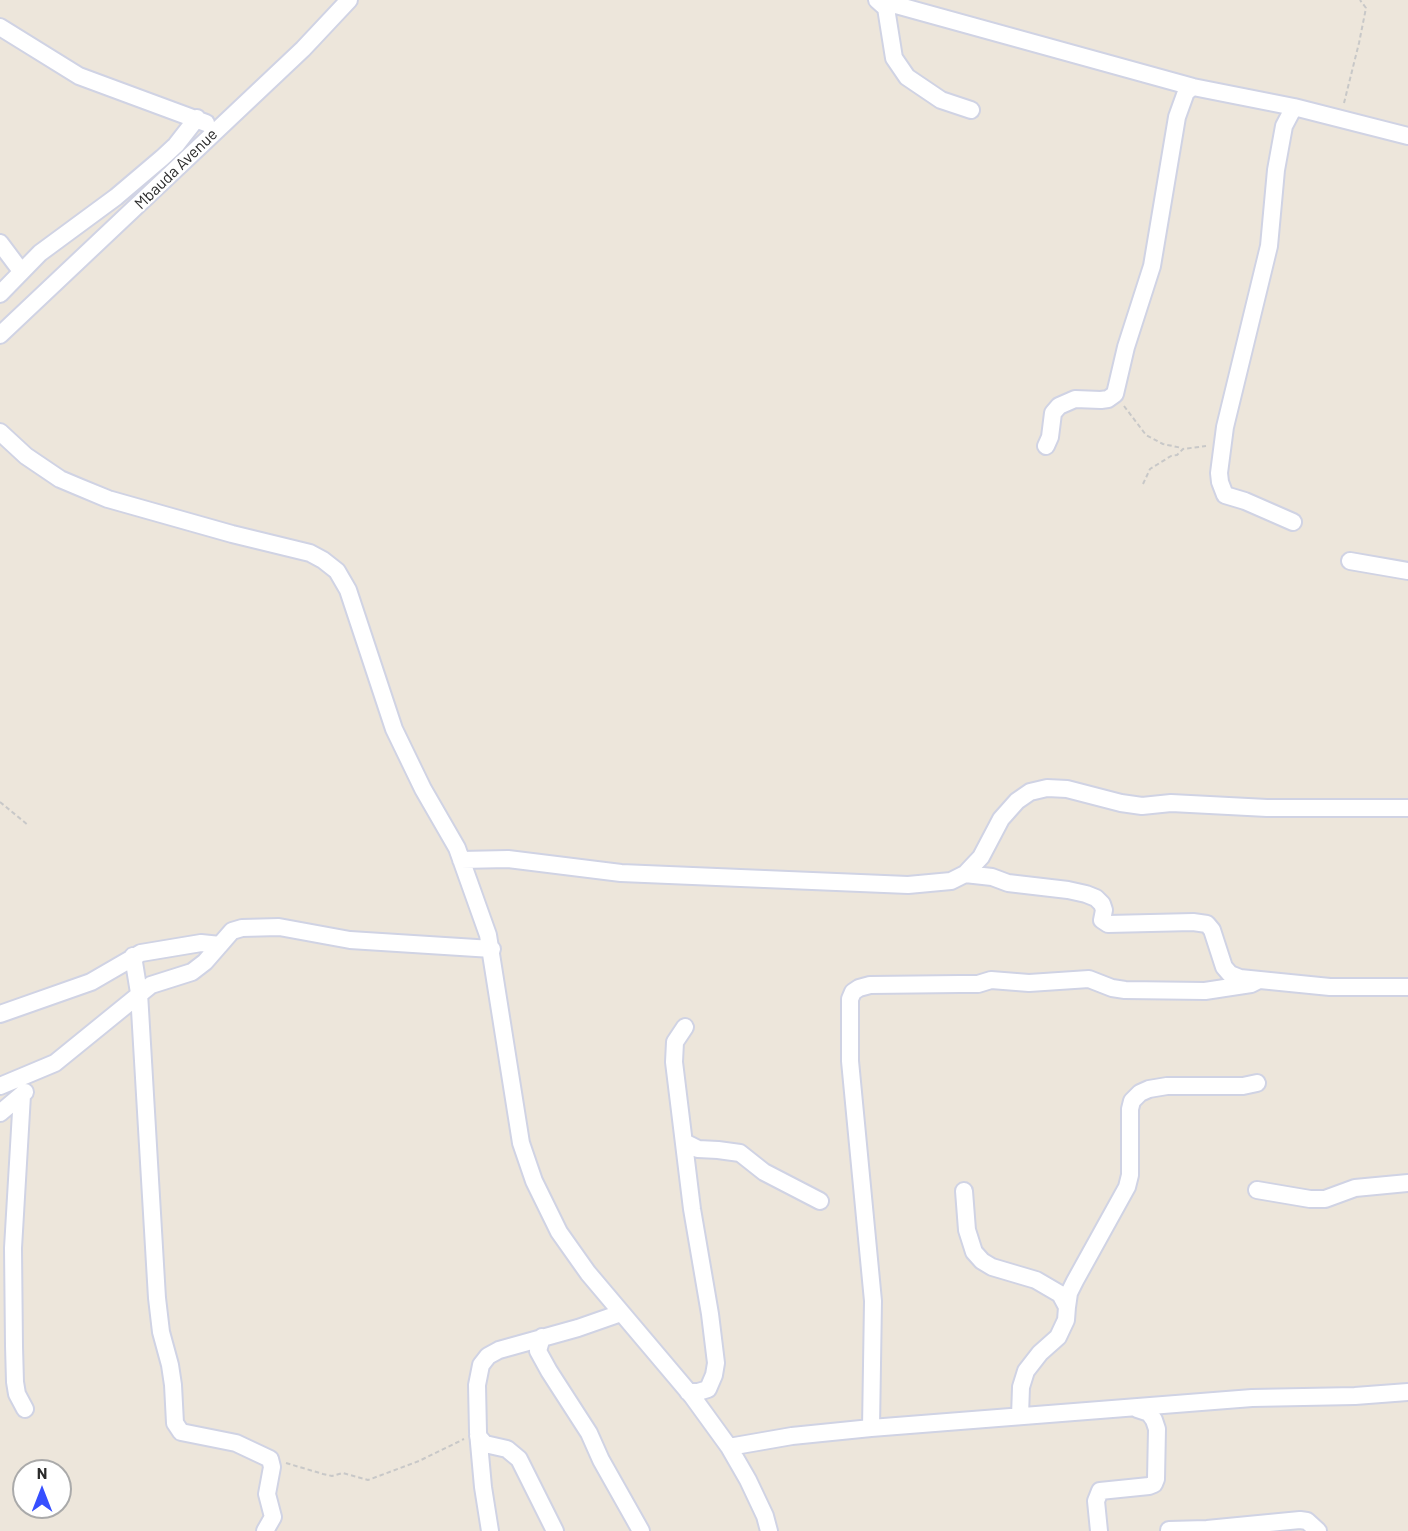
<!DOCTYPE html>
<style>
body{margin:0}
#map{position:relative;width:1408px;height:1531px;overflow:hidden;background:#ede6db;font-family:Barlow,sans-serif}
canvas{display:block}
.north{position:absolute;left:12px;top:1459px;width:60px;height:60px;box-sizing:border-box;background:#fff;border:2px solid #aaa;border-radius:50%;rotate:0deg;font-size:16px;font-weight:700;line-height:24px;text-align:center;color:#2a2a2a}
.north::after{content:'';display:block;margin:auto;width:21px;height:27px;background:#364fff;clip-path:polygon(50% 0,100% 100%,50% 72%,0 100%)}
</style>
<div id="map">
<canvas width="1408" height="1531"></canvas>
<div class="north">N</div>
</div>
<script>
const ctx = document.querySelector('canvas').getContext('2d');
ctx.lineJoin = 'round';
const shape = rows => new Path2D(rows.map(r => 'M' + r).join(''));
function strokePath(path, color, width, dash) { ctx.strokeStyle = color; ctx.lineWidth = width; ctx.lineCap = dash ? 'butt' : 'round'; ctx.setLineDash(dash || []); ctx.stroke(path); }
function write(font, color, halo, rows, align = 'center') {
  ctx.font = font + ' Barlow,sans-serif'; ctx.lineWidth = 4.5; ctx.setLineDash([]); ctx.textBaseline = 'middle'; ctx.strokeStyle = halo; ctx.fillStyle = color; for (const [text, x, y, turn = 0] of rows) {
    ctx.save(); ctx.translate(x, y); ctx.rotate((+turn || 0) * Math.PI / 180); ctx.textAlign = isNaN(turn) ? turn : align; if (halo) ctx.strokeText(text, 0, 0); ctx.fillText(text, 0, 0); ctx.restore();
  }
}
const minor = shape([
 [877,0,886,8,894,58,907,77,941,100,971,110],
 [878,0,1193,87,1294,107,1408,136],
 [0,27,79,76,206,123],
 [0,243,21,271],
 [0,294,40,253,116,197,162,158,176,145,197,118],
 [0,335,303,49,349,0],
 [0,432,26,456,60,479,79,487,108,499,232,534,310,553,323,560,337,571,348,590,394,729,423,789,457,848,488,935,521,1143,534,1181,559,1232,588,1273,692,1396,729,1447,748,1480,765,1516,769,1531],
 [1046,446,1050,437,1053,413,1059,406,1075,399,1101,400,1108,399,1115,394,1126,347,1152,266,1177,117,1186,92,1193,87],
 [1293,522,1245,501,1225,495,1220,482,1219,473,1225,427,1269,246,1276,170,1284,126,1294,107],
 [1350,561,1408,571],
 [461,860,508,859,621,873,908,885,951,881,965,874,981,857,1001,819,1017,801,1030,792,1047,788,1067,789,1121,803,1142,806,1171,803,1267,808,1408,808],
 [965,874,992,877,1008,883,1068,890,1086,894,1096,898,1102,904,1104,910,1102,920,1108,924,1193,922,1207,924,1212,930,1224,967,1230,974,1240,978,1330,987,1408,987],
 [133,956,139,993,157,1298,161,1332,170,1365,173,1385,175,1423,181,1432,236,1443,270,1459,272,1467,267,1494,273,1517,265,1531],
 [0,1014,91,982,141,953,201,943,220,945],
 [685,1027,675,1042,674,1062,692,1209,710,1314,716,1363,714,1375,708,1389,698,1392,688,1392],
 [0,1086,55,1063,151,985,192,972,205,962,232,931,242,928,279,927,350,940,492,949],
 [22,1095,13,1248,14,1346,15,1382,17,1394,25,1409],
 [0,1113,25,1092],
 [684,1142,698,1149,718,1150,740,1153,764,1172,820,1201],
 [1257,1190,1310,1199,1325,1199,1355,1188,1408,1183],
 [964,1191,967,1230,974,1252,982,1261,992,1267,1036,1280,1060,1294,1067,1307,1066,1320,1058,1337,1040,1353,1026,1371,1021,1387,1020,1416],
 [1067,1307,1069,1293,1075,1281,1127,1187,1130,1175,1130,1109,1132,1101,1140,1093,1149,1089,1167,1086,1243,1086,1257,1083],
 [542,1337,538,1351,549,1371,589,1433,601,1460,641,1531],
 [871,1428,873,1301,850,1061,850,999,853,992,859,988,870,985,960,984,978,984,991,980,1029,983,1089,979,1112,988,1125,990,1205,991,1251,984,1259,980],
 [478,1436,485,1444,507,1449,519,1459,555,1531],
 [729,1447,792,1436,871,1428,1252,1398,1355,1396,1408,1392],
 [1169,1530,1207,1529,1300,1520,1307,1521,1318,1531],
 [490,1531,483,1487,478,1432,477,1385,481,1365,488,1356,499,1350,578,1328,621,1313],
 [1099,1531,1096,1501,1100,1491,1149,1486,1154,1484,1156,1479,1157,1429,1154,1420,1149,1413,1137,1409]
]);
strokePath(minor, '#d0d3e4', 20);
strokePath(shape([
 [1344,103,1359,43,1366,8,1360,0],
 [1124,406,1146,435,1163,444,1182,448],
 [1143,484,1150,469,1171,456,1177,455,1183,449,1206,446],
 [0,802,28,825],
 [286,1463,323,1474,332,1476,343,1473,368,1480,419,1461,464,1439]
]), '#c8c8c8', 2, [4.5, 3]);
strokePath(minor, '#fff', 16);
write('16px', '#2a2a2a', '#fff', [
 ["Mbauda Avenue",176,169,-44]
]);
</script>
